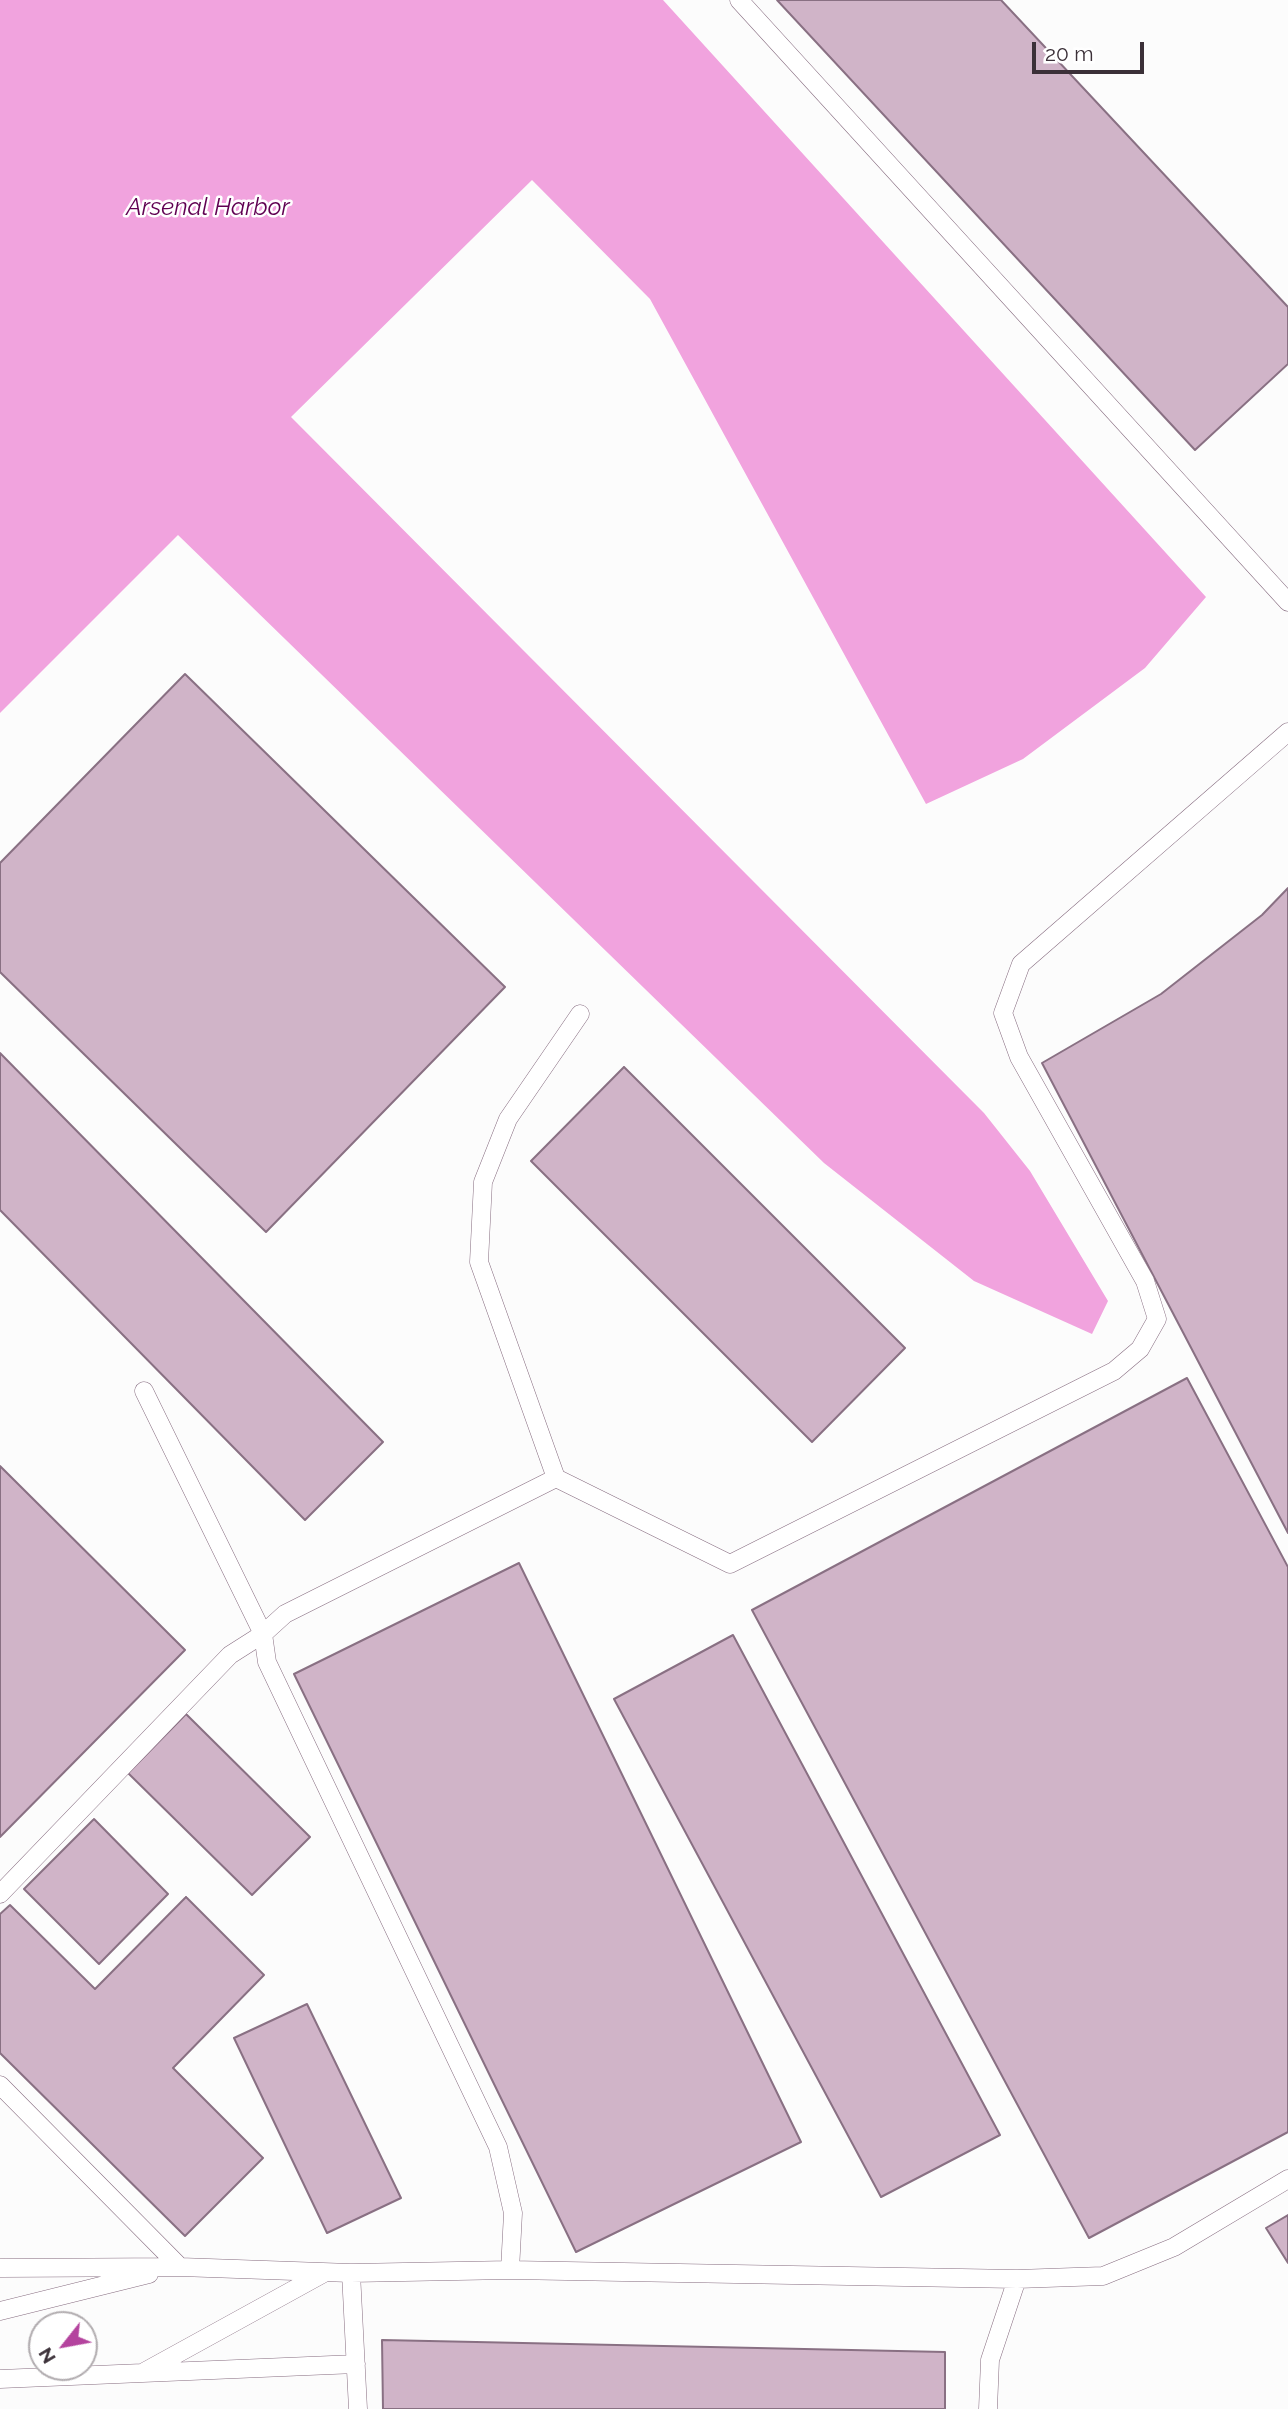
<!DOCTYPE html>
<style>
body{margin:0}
#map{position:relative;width:1288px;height:2409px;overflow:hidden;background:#fcfcfc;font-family:Raleway,sans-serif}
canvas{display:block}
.north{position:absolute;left:28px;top:2311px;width:70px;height:70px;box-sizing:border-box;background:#fff;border:2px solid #b1acaf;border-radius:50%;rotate:239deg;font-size:19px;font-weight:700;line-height:28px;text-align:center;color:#3b3038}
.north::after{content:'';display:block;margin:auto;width:24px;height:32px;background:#b4439e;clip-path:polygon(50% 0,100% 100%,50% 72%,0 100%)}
.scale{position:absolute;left:1032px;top:42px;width:112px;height:32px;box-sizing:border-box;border:4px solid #3b3038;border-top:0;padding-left:9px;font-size:21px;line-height:24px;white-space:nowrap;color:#3b3038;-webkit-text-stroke:5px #fff;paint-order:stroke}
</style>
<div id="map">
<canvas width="1288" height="2409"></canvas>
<div class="north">N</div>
<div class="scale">20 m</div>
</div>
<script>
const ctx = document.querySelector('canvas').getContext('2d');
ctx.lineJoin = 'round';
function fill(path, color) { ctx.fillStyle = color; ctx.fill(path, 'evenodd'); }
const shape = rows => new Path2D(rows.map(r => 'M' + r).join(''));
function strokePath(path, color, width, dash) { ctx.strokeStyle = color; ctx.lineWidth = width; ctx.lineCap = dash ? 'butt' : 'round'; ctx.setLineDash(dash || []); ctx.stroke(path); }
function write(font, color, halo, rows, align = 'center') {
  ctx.font = font + ' Raleway,sans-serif'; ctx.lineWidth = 5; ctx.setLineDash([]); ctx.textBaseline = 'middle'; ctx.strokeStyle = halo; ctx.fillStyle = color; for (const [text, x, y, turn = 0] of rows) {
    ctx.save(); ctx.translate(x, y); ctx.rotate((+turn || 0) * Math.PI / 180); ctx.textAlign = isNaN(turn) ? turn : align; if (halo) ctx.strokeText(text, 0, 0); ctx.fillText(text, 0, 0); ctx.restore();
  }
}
fill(shape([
 [0,0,663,0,1206,597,1145,668,1023,759,926,804,650,299,532,180,291,417,984,1113,1030,1171,1108,1301,1092,1334,974,1281,824,1163,178,535,0,713]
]), '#f1a3de');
const building = shape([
 [777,0,1001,0,1288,307,1288,364,1195,450,777,0],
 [185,674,505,987,266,1232,0,972,0,863,185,674],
 [1288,888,1288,1533,1042,1063,1161,994,1262,915,1288,888],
 [0,1053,383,1442,305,1520,0,1210,0,1053],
 [624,1067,905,1348,812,1442,531,1161,624,1067],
 [1187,1378,1288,1567,1288,2132,1089,2238,752,1610,1187,1378],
 [0,1466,185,1650,0,1837,0,1466],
 [519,1563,801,2142,576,2252,294,1674,519,1563],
 [733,1635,1000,2135,881,2197,614,1699,733,1635],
 [186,1714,310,1837,252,1895,128,1773,186,1714],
 [94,1819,168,1894,99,1964,24,1889,94,1819],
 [186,1897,264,1975,173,2068,263,2158,185,2236,0,2053,0,1914,10,1905,95,1989,186,1897],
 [307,2004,401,2198,327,2233,234,2038,307,2004],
 [1288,2215,1288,2263,1266,2228,1288,2215],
 [382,2340,945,2352,945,2409,383,2409,382,2340]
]);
fill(building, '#d0b4c8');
strokePath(building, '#897083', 2);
const lane = shape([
 [739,0,1288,602],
 [556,1478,479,1262,483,1182,508,1119,580,1014],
 [0,1894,230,1655,263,1634,144,1391],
 [0,2085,180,2267],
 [0,2268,180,2267,351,2273,510,2270,1017,2279,1103,2276,1174,2247,1288,2179],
 [510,2270,513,2213,498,2147,267,1662,263,1634,285,1614,556,1478,730,1564,1114,1371,1140,1349,1157,1319,1145,1281,1019,1057,1003,1013,1021,964,1288,732],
 [351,2273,358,2409],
 [0,2311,149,2274],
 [144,2372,324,2273],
 [0,2379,356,2364],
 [988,2409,990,2360,1017,2279]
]);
strokePath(lane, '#876d80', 19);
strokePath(lane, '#fff', 18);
write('italic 24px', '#600052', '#fff', [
 ["Arsenal Harbor",208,208]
]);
</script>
